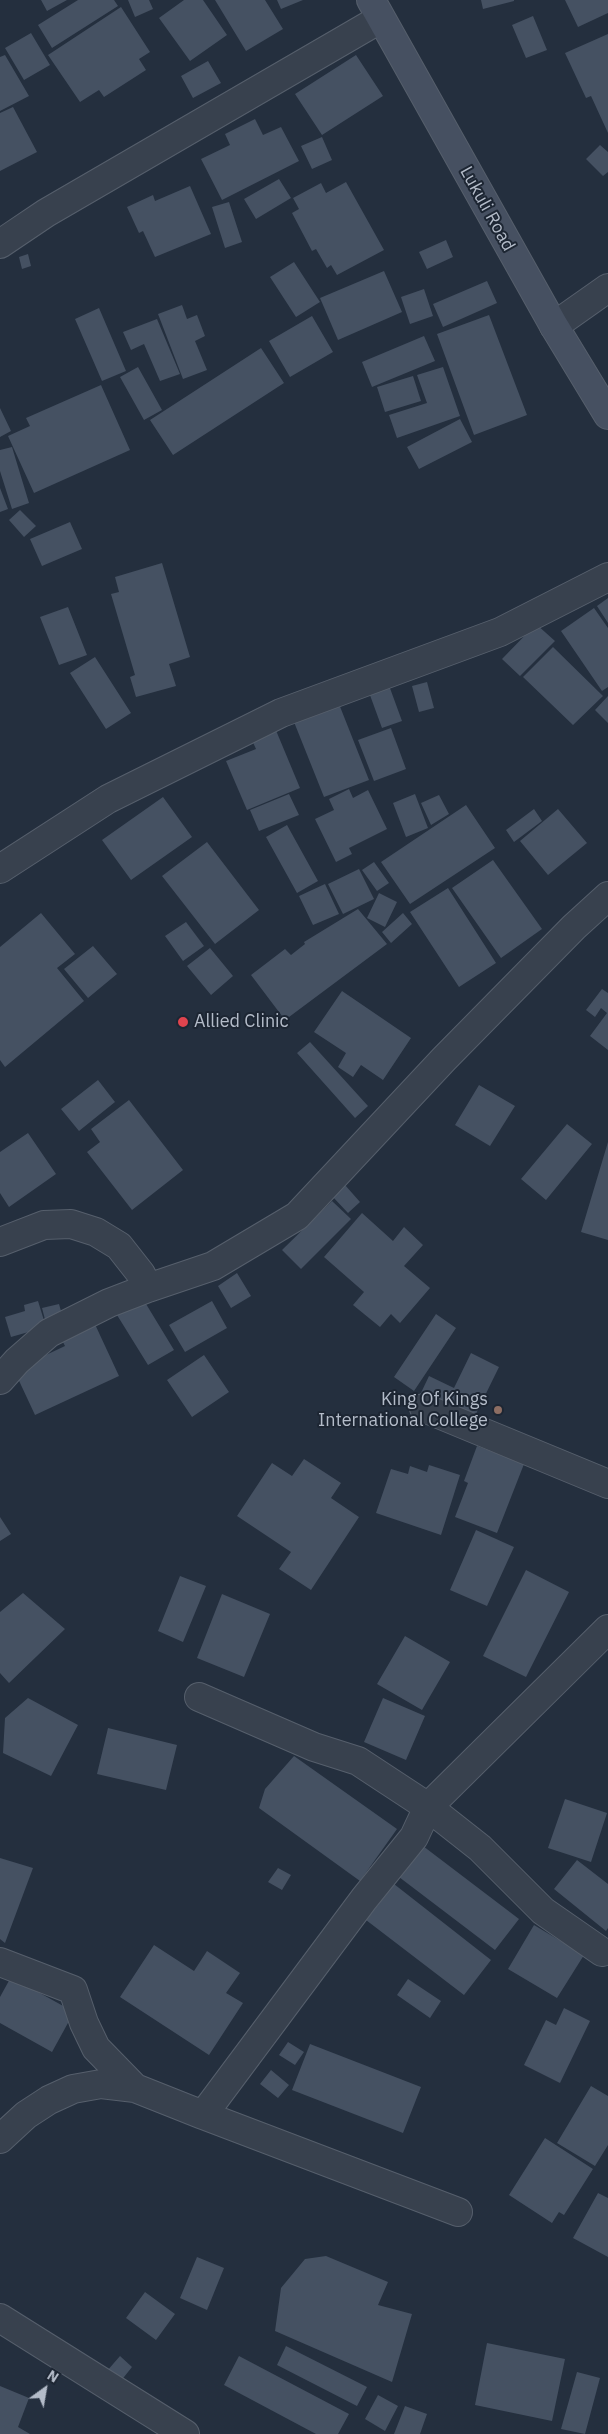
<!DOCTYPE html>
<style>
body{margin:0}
#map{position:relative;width:608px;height:2434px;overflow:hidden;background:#242f3e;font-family:"IBM Plex Sans",sans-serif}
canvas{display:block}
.north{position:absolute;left:20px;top:2364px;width:50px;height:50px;-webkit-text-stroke:4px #1d2633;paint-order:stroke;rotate:32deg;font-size:14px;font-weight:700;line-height:20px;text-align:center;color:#b4bcc9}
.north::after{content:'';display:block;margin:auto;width:18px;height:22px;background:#b4bcc9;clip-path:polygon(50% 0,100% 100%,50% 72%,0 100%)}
</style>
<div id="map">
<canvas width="608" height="2434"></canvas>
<div class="north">N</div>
</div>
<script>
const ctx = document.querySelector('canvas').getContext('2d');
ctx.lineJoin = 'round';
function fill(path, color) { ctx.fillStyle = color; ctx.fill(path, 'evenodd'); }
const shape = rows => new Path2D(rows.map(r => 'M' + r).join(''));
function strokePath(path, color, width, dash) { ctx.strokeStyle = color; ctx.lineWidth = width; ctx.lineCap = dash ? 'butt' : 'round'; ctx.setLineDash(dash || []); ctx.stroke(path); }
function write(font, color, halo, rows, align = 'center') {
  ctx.font = font + ' "IBM Plex Sans",sans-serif'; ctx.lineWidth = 4; ctx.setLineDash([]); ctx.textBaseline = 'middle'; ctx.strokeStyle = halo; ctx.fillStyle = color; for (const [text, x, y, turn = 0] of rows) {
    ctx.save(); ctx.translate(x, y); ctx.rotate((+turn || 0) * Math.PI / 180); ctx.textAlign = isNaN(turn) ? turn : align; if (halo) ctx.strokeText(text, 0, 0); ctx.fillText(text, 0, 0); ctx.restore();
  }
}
fill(shape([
 [41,0,67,0,47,11],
 [78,0,114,0,118,6,52,48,38,25],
 [128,0,149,0,153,9,135,17],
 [184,0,203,0,227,35,190,61,159,18],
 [215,0,265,0,283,29,246,51],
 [277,0,303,0,281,9],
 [481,0,514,0,514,1,483,9],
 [565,0,608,0,608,13,578,27],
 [121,7,150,52,139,59,146,70,104,97,99,90,80,102,48,55],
 [533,16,547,50,526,58,512,25],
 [31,33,50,65,24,80,5,48],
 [608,34,608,133,591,96,586,98,565,53],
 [5,55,29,96,0,111,0,57],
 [356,55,383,96,322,135,295,94],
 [208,61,221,83,193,98,181,76],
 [13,107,37,152,0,171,0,113],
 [255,119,263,135,281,127,299,161,222,200,201,159,230,145,225,134],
 [322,137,332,160,312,169,301,146],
 [600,145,608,152,608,172,603,176,586,159],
 [279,179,291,198,256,219,244,199],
 [346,182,384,250,337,275,331,265,327,268,316,249,312,251,292,213,299,209,293,198,321,183,326,193],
 [190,186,211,234,155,257,143,231,139,233,127,207,153,195,155,201],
 [229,202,242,242,225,248,212,207],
 [446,240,453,257,427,269,419,252],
 [28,254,31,266,22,269,19,257],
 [294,262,320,302,296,317,270,277],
 [384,271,402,312,338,340,320,298],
 [487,281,497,303,443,327,433,304],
 [424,289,433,316,410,324,401,297],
 [182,305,187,319,197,315,205,336,195,341,207,370,183,379,158,314],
 [99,308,126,371,102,381,75,319],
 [489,315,527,415,474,435,437,334],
 [312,316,333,352,290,377,269,341],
 [157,319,180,374,160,381,144,344,131,350,123,332],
 [424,336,435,361,372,387,362,362],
 [261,348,284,383,173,455,150,420],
 [138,367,162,410,144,420,120,377],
 [443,367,460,416,397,438,389,415,427,403,417,375],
 [413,376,421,401,385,412,377,387],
 [101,385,130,450,34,493,8,436,30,426,26,418],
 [0,408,11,431,0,437],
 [460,419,472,442,419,469,407,447],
 [12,447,29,503,12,509,0,471,0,450],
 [0,488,8,509,0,512],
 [20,510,36,526,24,537,9,520],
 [70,522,82,549,42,566,30,539],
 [162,563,190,657,169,664,176,686,136,697,130,677,135,675,111,594,119,592,115,577],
 [608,598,608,623,597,606],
 [68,607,87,655,59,665,40,617],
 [594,608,608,628,608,687,602,691,561,631],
 [536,624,555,641,520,676,502,659],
 [553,647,603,696,573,725,523,677],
 [95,657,131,713,106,729,70,673],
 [387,680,402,721,382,728,367,687],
 [427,682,434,708,419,712,412,686],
 [608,696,608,723,595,710],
 [339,704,369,780,324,797,294,722],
 [275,728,300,788,247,810,226,761,256,749,251,738],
 [391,728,406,769,374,781,358,740],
 [349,789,353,798,368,790,387,829,349,848,352,854,336,862,315,819,334,810,329,799],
 [289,794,299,815,259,831,250,810],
 [415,794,428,828,406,837,393,803],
 [439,795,449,814,431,825,421,803],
 [163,797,192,837,131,880,102,840],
 [466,805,495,848,410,904,381,862],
 [534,809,542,821,514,842,506,830],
 [558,809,587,843,548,875,520,841],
 [287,825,318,881,297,893,266,837],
 [207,842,259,910,215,944,162,876],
 [493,860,542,929,501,958,452,888],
 [374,862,389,883,377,891,362,870],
 [359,869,374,899,343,914,328,884],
 [325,884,339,914,313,925,299,896],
 [448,888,496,963,459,987,410,912],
 [379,893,397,902,385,927,367,918],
 [358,909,387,944,285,1020,251,975,285,949,291,955,305,944,304,942],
 [41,913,75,954,57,968,84,1001,5,1067,0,1060,0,947],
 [403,913,412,924,391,943,382,932],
 [186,922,204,946,183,961,165,936],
 [93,946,117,974,88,998,64,969],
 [210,948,233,976,211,995,187,966],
 [602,989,608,993,608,1050,590,1036,607,1013,601,1008,595,1017,586,1010],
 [342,991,411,1038,383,1080,361,1065,353,1077,338,1067,346,1053,314,1032],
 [310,1042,368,1106,355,1118,297,1053],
 [98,1080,115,1102,79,1131,61,1109],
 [479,1085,515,1106,490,1146,455,1125],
 [129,1100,183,1170,132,1210,87,1152,100,1142,91,1129],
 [567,1124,592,1144,546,1200,521,1179],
 [28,1133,56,1174,9,1207,0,1193,0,1152],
 [608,1142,608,1240,581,1232],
 [345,1185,360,1202,348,1213,332,1196],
 [332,1201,351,1219,301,1269,282,1250],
 [362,1213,393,1241,404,1227,423,1245,404,1266,430,1288,400,1323,391,1314,380,1327,353,1305,364,1292,324,1257],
 [237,1273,251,1296,231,1308,218,1286],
 [143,1299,174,1350,148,1365,117,1315],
 [38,1301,46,1327,11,1337,5,1317,25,1311,24,1305],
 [212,1301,227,1328,185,1352,169,1325],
 [59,1304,64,1322,47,1327,42,1308],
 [436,1314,456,1328,414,1391,394,1377],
 [93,1320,119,1376,35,1415,14,1370,65,1346,60,1336],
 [471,1353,499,1367,472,1422,419,1397,429,1376,454,1388],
 [204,1355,229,1392,192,1417,167,1380],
 [477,1446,524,1464,497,1533,455,1517,468,1483,464,1481],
 [304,1459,341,1483,331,1498,359,1517,311,1590,279,1569,291,1552,237,1516,272,1463,292,1476],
 [429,1465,460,1475,441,1535,376,1513,391,1469,408,1474,410,1466,427,1472],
 [0,1517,11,1534,0,1541],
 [476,1530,514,1547,487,1606,450,1590],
 [526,1570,569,1592,526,1677,483,1656],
 [180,1576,206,1586,183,1642,158,1631],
 [23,1593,65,1629,9,1683,0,1673,0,1612],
 [222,1594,270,1614,244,1677,197,1658],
 [405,1636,450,1662,422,1710,377,1684],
 [28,1698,78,1725,51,1776,3,1753,5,1718],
 [383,1698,425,1716,406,1760,364,1742],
 [108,1728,177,1745,166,1790,97,1774],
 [294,1756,397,1829,360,1881,259,1808,265,1789],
 [565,1799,607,1813,591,1862,548,1848],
 [423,1846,519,1919,495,1950,399,1877],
 [0,1858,33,1868,5,1943,0,1939],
 [577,1860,608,1884,608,1928,606,1931,554,1889],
 [278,1868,291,1875,282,1890,268,1882],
 [394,1884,491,1960,464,1995,366,1920],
 [534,1925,584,1955,557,1998,508,1969],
 [154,1945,194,1971,207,1951,240,1973,226,1993,243,2003,209,2055,120,1997],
 [11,1977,74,2012,52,2052,0,2023,0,1997],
 [408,1979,441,2001,430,2018,397,1995],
 [564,2008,590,2021,560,2083,524,2065,546,2020,556,2025],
 [288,2042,304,2052,295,2065,279,2055],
 [310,2044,421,2087,403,2133,292,2090],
 [271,2070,289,2085,278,2098,260,2084],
 [591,2086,608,2096,608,2145,595,2166,557,2143],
 [545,2138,593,2169,564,2215,559,2212,552,2223,509,2195],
 [598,2193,608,2198,608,2257,573,2238],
 [326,2256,388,2282,378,2305,412,2314,392,2382,275,2331,281,2288,305,2259],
 [197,2257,224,2268,207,2310,180,2298],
 [145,2292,175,2314,156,2340,126,2318],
 [487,2343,565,2359,552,2421,475,2405],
 [286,2346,367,2387,357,2406,277,2365],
 [120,2356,132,2367,120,2382,107,2371],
 [239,2356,349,2414,338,2434,316,2434,224,2385],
 [577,2372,600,2378,585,2434,561,2429],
 [0,2386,29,2398,18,2427,30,2434,0,2434],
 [378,2395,398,2406,385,2431,365,2419],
 [405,2406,427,2414,420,2434,394,2434]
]), '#455162');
const street = shape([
 [0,244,46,213,380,19],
 [554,326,608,288],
 [0,869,108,799,281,713,500,632,608,577],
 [0,1242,44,1225,71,1224,96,1232,119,1246,141,1274,148,1288,213,1266,297,1216,444,1059,574,927,608,896],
 [0,1380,17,1361,49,1333,109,1303,148,1288],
 [424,1408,608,1484],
 [199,1697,314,1747,358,1761,428,1807,480,1848,543,1911,602,1952],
 [0,1962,73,1990,84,2023,96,2048,135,2088],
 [203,2115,458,2212],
 [0,2139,26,2115,49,2100,73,2089,101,2084,135,2088,203,2115,364,1899,414,1837,428,1807,608,1629],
 [0,2318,185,2434]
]);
const secondary = shape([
 [371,0,554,326,608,415]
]);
strokePath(street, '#565f6c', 30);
strokePath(secondary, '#565f6c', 30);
strokePath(street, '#38414e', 28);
strokePath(secondary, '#465061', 28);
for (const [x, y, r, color] of [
 [183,1022,6,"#e0444e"],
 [498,1410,5,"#8d6e63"]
]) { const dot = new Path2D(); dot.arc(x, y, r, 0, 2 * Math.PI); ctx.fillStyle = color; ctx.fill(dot); strokePath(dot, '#1d2633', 2); }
write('18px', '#b4bcc9', '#1d2633', [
 ["Lukuli Road",487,209,61]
]);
write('18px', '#b4bcc9', '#1d2633', [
 ["Allied Clinic",194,1022],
 ["King Of Kings",488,1400,"right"],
 ["International College",488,1421,"right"]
], 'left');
</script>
